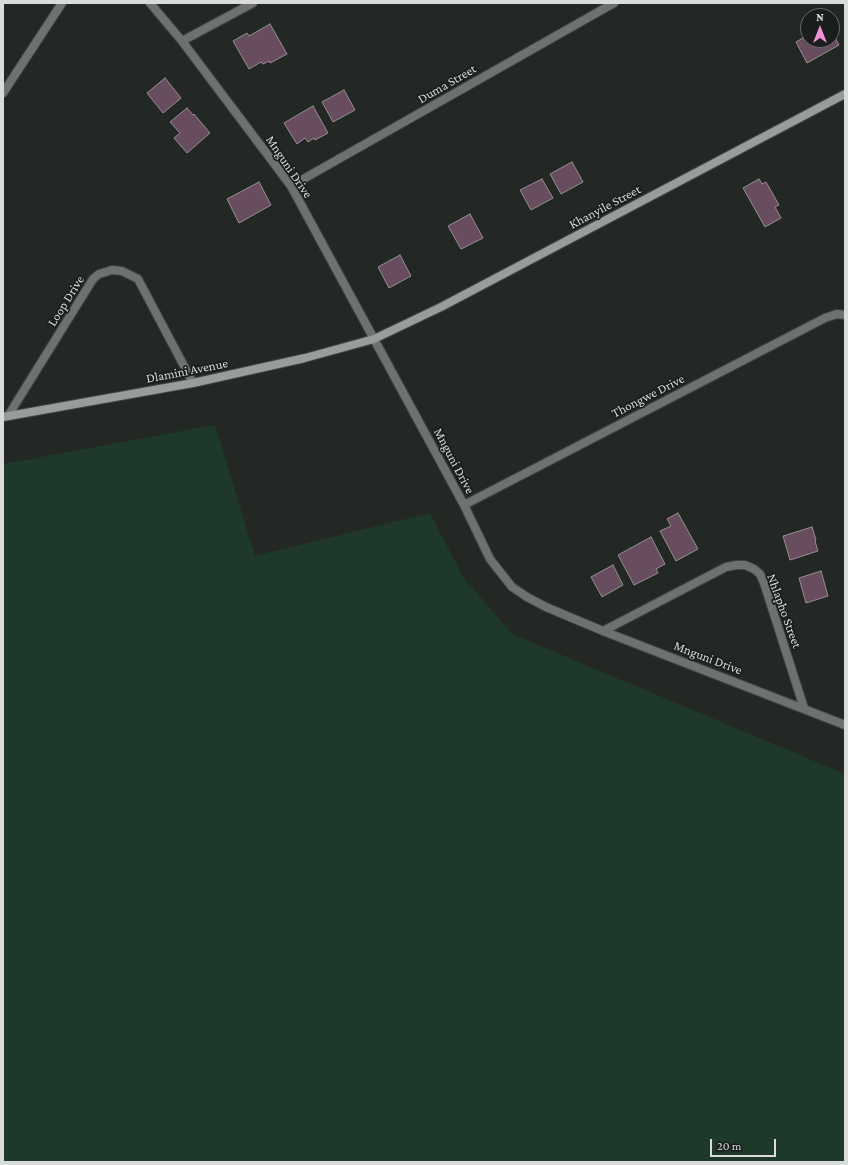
<!DOCTYPE html>
<style>
body{margin:0}
#map{position:relative;width:848px;height:1165px;overflow:hidden;background:#242825;font-family:"Crimson Pro",serif}
canvas{display:block}
.frame{position:absolute;inset:0;border:4px solid #d9dcda;pointer-events:none}
.north{position:absolute;left:800px;top:8px;width:40px;height:40px;box-sizing:border-box;background:#1a1e1c;border:1px solid #666a68;border-radius:50%;rotate:0deg;font-size:11px;font-weight:700;line-height:16px;text-align:center;color:#d9dcda}
.north::after{content:'';display:block;margin:auto;width:14px;height:18px;background:#f491d4;clip-path:polygon(50% 0,100% 100%,50% 72%,0 100%)}
.scale{position:absolute;left:710px;top:1139px;width:66px;height:18px;box-sizing:border-box;border:2px solid #d9dcda;border-top:0;padding-left:5px;font-size:12px;line-height:14px;white-space:nowrap;color:#d9dcda;-webkit-text-stroke:3px #1a1e1c;paint-order:stroke}
</style>
<div id="map">
<canvas width="848" height="1165"></canvas>
<div class="frame"></div>
<div class="north">N</div>
<div class="scale">20 m</div>
</div>
<script>
const ctx = document.querySelector('canvas').getContext('2d');
ctx.lineJoin = 'round';
function fill(path, color) { ctx.fillStyle = color; ctx.fill(path, 'evenodd'); }
const shape = rows => new Path2D(rows.map(r => 'M' + r).join(''));
function strokePath(path, color, width, dash) { ctx.strokeStyle = color; ctx.lineWidth = width; ctx.lineCap = dash ? 'butt' : 'round'; ctx.setLineDash(dash || []); ctx.stroke(path); }
function write(font, color, halo, rows, align = 'center') {
  ctx.font = font + ' "Crimson Pro",serif'; ctx.lineWidth = 3.5; ctx.setLineDash([]); ctx.textBaseline = 'middle'; ctx.strokeStyle = halo; ctx.fillStyle = color; for (const [text, x, y, turn = 0] of rows) {
    ctx.save(); ctx.translate(x, y); ctx.rotate((+turn || 0) * Math.PI / 180); ctx.textAlign = isNaN(turn) ? turn : align; if (halo) ctx.strokeText(text, 0, 0); ctx.fillText(text, 0, 0); ctx.restore();
  }
}
fill(shape([
 [215,425,255,556,430,513,463,577,512,634,845,774,845,1162,3,1162,3,464]
]), '#1e392a');
const building = shape([
 [270,24,287,54,270,63,269,61,263,64,261,62,249,69,233,41,247,33,249,36,270,24],
 [832,32,839,45,807,63,796,42,808,35,808,40,832,40,832,32],
 [165,78,181,98,163,113,147,93,165,78],
 [344,90,355,110,333,122,322,102,344,90],
 [313,106,328,133,315,140,314,138,308,142,305,138,297,144,284,123,313,106],
 [187,108,193,115,194,114,210,133,187,153,174,138,180,133,170,122,187,108],
 [572,162,583,182,561,194,550,174,572,162],
 [542,179,553,198,531,210,520,190,542,179],
 [759,179,762,184,766,182,779,205,775,207,781,218,765,227,743,188,759,179],
 [259,182,271,205,239,223,227,199,259,182],
 [470,214,483,238,461,249,448,226,470,214],
 [400,255,411,276,389,288,378,267,400,255],
 [678,513,698,549,676,561,660,531,671,526,667,519,678,513],
 [812,527,816,540,815,541,818,551,790,560,783,536,812,527],
 [651,537,665,564,656,569,658,573,634,585,618,555,651,537],
 [613,565,623,585,602,597,591,577,613,565],
 [821,571,828,596,806,603,799,578,821,571]
]);
fill(building, '#684d5e');
strokePath(building, '#959093', 1);
const street = shape([
 [150,3,182,41,291,186,464,505,490,559,512,587,527,597,546,607,603,631,845,725],
 [182,41,253,3],
 [3,93,62,3],
 [291,186,614,3],
 [8,416,93,279,99,274,112,270,122,271,138,279,193,383],
 [464,505,825,318,837,314,845,315],
 [603,631,726,567,737,565,745,565,754,569,760,574,764,583,804,708]
]);
const secondary = shape([
 [3,417,193,383,305,358,374,339,441,307,845,94]
]);
strokePath(street, '#414542', 10);
strokePath(secondary, '#414542', 10);
strokePath(street, '#6f7170', 8);
strokePath(secondary, '#999c9a', 8);
write('13px', '#d9dcda', '#1a1e1c', [
 ["Duma Street",447,84,-30],
 ["Mnguni Drive",289,167,56],
 ["Khanyile Street",605,207,-28],
 ["Loop Drive",66,301,-58],
 ["Dlamini Avenue",187,371,-11],
 ["Thongwe Drive",648,396,-27],
 ["Mnguni Drive",454,461,62],
 ["Nhlapho Street",784,611,70],
 ["Mnguni Drive",708,658,21]
]);
</script>
